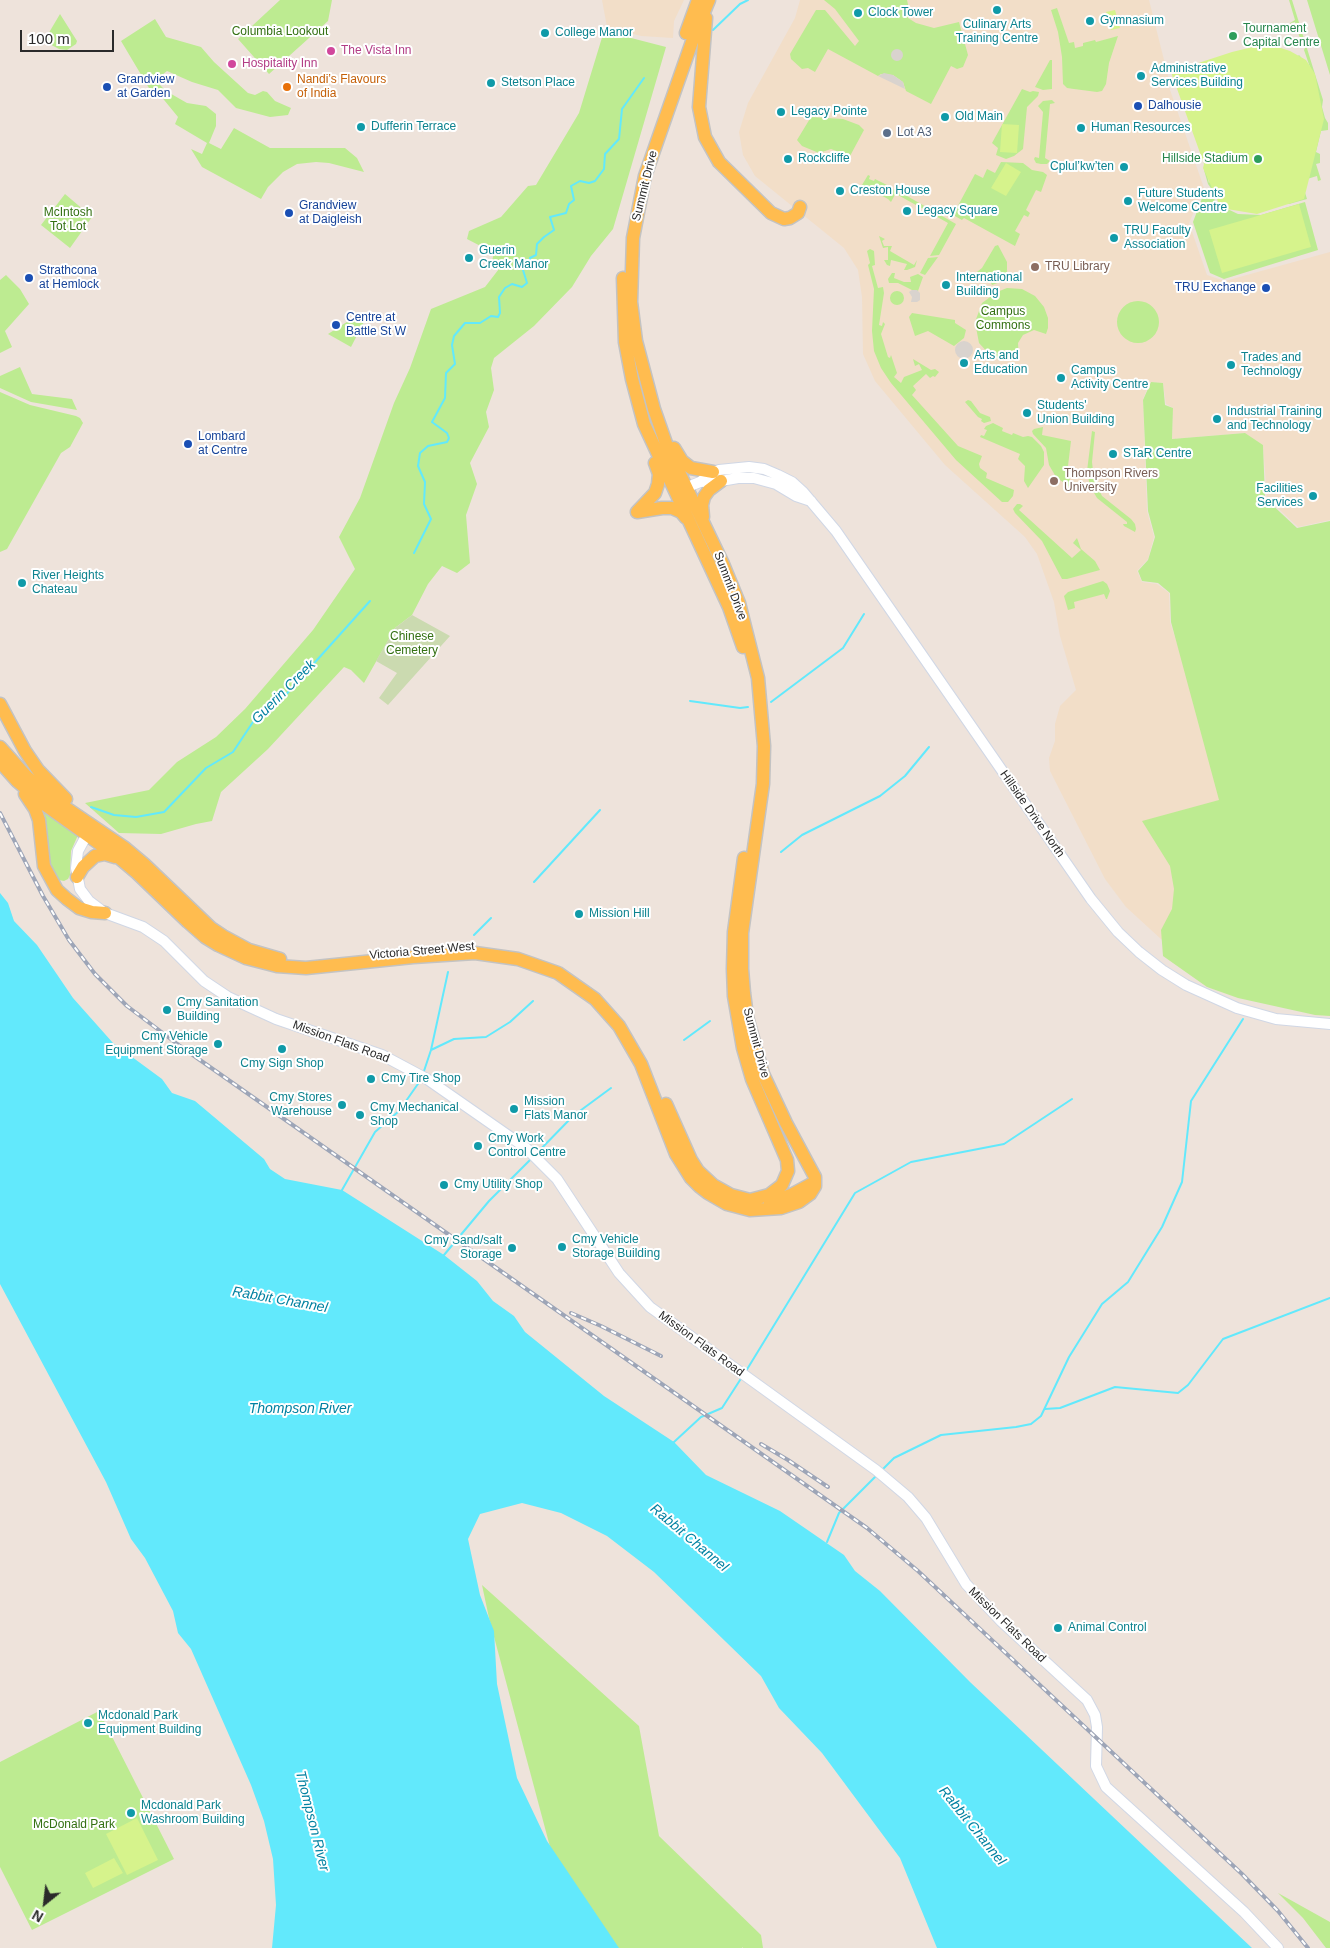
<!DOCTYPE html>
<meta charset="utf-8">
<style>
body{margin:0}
#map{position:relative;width:1330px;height:1948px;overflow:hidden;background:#eee3db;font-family:Arial,sans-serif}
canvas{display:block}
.north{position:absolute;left:20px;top:1878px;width:50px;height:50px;-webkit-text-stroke:4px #fff;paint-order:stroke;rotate:209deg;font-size:14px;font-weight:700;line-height:20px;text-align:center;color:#2a2a2a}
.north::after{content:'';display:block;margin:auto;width:18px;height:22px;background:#2a2a2a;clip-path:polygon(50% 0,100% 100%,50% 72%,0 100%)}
.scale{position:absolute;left:20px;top:30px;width:94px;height:22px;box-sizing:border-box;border:2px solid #2a2a2a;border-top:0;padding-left:6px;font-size:15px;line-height:18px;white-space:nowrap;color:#2a2a2a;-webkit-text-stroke:4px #fff;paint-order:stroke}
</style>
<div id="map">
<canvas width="1330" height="1948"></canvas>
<div class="north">N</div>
<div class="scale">100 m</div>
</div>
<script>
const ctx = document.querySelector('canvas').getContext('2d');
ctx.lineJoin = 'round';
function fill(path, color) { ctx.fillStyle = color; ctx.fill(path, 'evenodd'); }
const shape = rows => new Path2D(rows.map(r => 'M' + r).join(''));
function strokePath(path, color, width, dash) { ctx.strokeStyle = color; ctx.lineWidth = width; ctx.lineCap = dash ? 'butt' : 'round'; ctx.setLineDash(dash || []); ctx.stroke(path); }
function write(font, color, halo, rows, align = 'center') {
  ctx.font = font + ' Arial,sans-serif'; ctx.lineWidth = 4; ctx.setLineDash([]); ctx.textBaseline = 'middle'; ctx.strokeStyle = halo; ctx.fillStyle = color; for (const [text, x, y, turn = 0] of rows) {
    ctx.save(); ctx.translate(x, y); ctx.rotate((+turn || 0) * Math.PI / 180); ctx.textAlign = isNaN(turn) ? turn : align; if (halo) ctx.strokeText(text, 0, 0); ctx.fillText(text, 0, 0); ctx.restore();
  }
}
fill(shape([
 [602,0,684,0,674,21,673,38,641,36,607,27],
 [800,0,1149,0,1168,76,1168,84,1204,188,1189,223,1207,275,1225,281,1330,252,1330,520,1298,527,1267,498,1263,445,1244,433,1172,439,1173,408,1166,404,1163,383,1150,382,1143,399,1147,511,1154,537,1148,559,1137,571,1142,582,1157,584,1169,593,1170,622,1229,803,1174,951,1126,907,1105,879,1050,771,1049,758,1055,741,1055,724,1060,706,1076,690,1060,636,1054,602,1037,554,1025,537,945,465,875,381,863,354,862,297,858,270,844,248,755,176,743,155,739,132,748,103,795,18]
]), '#f2dec8');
fill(shape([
 [280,0,332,0,328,21,269,74,238,39],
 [824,0,907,0,909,9,907,13,908,18,916,23,934,28,959,22,968,55,963,67,957,69,951,66,931,104,906,91,903,82,893,75,881,74,878,76,828,49,815,72,808,68,802,69,791,59,790,54,816,10,825,10,855,46,859,41,835,9],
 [1289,0,1292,0,1323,100,1322,107,1325,118,1328,123,1328,130,1321,131,1316,152,1320,154,1320,163,1316,164,1321,180,1318,181,1317,176,1307,179,1303,186,1307,199,1289,204,1276,201,1218,198,1208,184,1204,170,1206,171,1209,183,1298,56,1299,55,1306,63,1314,79,1304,50,1305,48,1302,45,1295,22,1291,23,1292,30,1290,23,1295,20],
 [1307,0,1330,0,1330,75],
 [1057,8,1069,43,1074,42,1075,48,1083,46,1083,43,1095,40,1096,42,1118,36,1109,63,1106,84,1102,91,1097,92,1074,89,1067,88,1063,84,1062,57,1058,32,1051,10],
 [60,14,77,41,76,44,67,50,59,49,44,41],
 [155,19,166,37,201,47,214,62,248,93,255,95,263,91,267,92,275,101,291,108,288,115,270,117,236,108,218,90,192,82,167,71,157,79,160,85,166,91,187,103,206,106,216,114,216,126,209,143,221,149,234,128,270,148,345,148,357,158,364,172,329,163,316,162,297,164,283,172,268,187,261,199,202,167,191,149,202,154,207,143,175,124,178,117,160,95,149,88,121,41],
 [604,31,666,47,613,229,591,256,572,287,534,326,494,358,491,368,494,390,486,412,489,427,470,463,477,484,466,515,470,563,457,573,442,566,428,584,412,615,395,628,364,683,351,670,344,667,268,749,221,792,212,821,196,824,161,834,119,833,85,803,149,790,177,762,216,737,245,709,313,630,355,569,339,537,360,498,394,403,410,368,431,309,485,287,502,265,492,261,494,253,467,239,469,231,501,217,528,186,536,185,579,113],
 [1050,60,1052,60,1052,89,1043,90,1035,87],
 [1022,89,1030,92,1033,91,1039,92,1038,96,1027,107,1023,149,1014,156,1006,159,996,155,998,148,992,143],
 [1052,100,1055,103,1050,104,1045,158,1050,161,1047,164,1041,164,1036,163,1034,159,1035,157,1039,158,1043,112,1038,106,1043,101],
 [811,117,843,119,859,125,864,130,850,156,831,149,819,153,802,146,797,140],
 [1001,162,1023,163,1032,170,1043,172,1047,175,1041,192,1036,190,1026,210,1030,213,1028,217,1024,215,1015,231,1020,234,1015,246,964,218,962,220,953,215,975,174,983,178,987,169,995,173],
 [868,175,870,176,869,179,874,181,875,179,889,186,888,189,892,192,894,189,897,191,891,202,888,199,862,185],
 [900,192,956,224,939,255,930,256,948,223,898,195],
 [1204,193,1209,194,1221,206,1238,214,1261,215,1305,202,1318,250,1224,279,1210,273,1193,222],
 [65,194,92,217,70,248,41,225],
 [879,236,885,239,882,241,884,246,892,246,890,251,914,265,917,260,915,267,907,270,904,270,907,264,891,260,890,266,887,265,884,260,888,260,888,247,883,248],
 [998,245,1007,262,1007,273,1005,279,1001,278,1000,282,992,285,990,281,987,283,984,279,981,281,973,275,982,268,995,246],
 [870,249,874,251,875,265,872,266,878,288,883,287,884,293,879,325,882,326,883,322,885,324,881,334,888,357,890,358,891,355,897,373,894,377,901,383,904,377,922,370,919,364,915,366,913,359,931,370,935,369,939,372,935,377,933,376,930,378,926,374,913,386,916,390,912,395,958,446,982,456,979,464,980,468,987,473,986,478,1014,490,1013,496,1008,502,1002,502,956,460,891,383,881,368,874,351,872,331,874,289,868,265,870,263,867,251],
 [938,257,925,275,920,273,928,258],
 [892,273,895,273,894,278,904,282,911,282,910,277,918,274,923,277,918,291,912,290,898,283,889,283,888,279],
 [6,275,20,289,29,304,5,331,12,347,0,353,0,280],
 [1007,288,1022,289,1035,296,1044,307,1048,318,1048,328,1046,334,1034,330,1023,335,1018,343,1019,359,1004,360,990,355,979,343,975,322,982,303,997,292],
 '890 298a7 7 0 1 1 14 0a7 7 0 1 1-14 0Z',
 '1117 322a21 21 0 1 1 42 0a21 21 0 1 1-42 0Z',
 [361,313,367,316,351,347,328,334],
 [912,313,955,320,955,323,966,330,964,338,954,346,928,331,915,336,909,317],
 [20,367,32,394,72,399,77,410,31,402,0,388,0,376],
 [1151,382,1163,383,1165,405,1173,408,1172,439,1245,433,1263,445,1265,498,1297,528,1330,521,1330,1016,1315,1015,1238,998,1207,987,1163,956,1161,930,1172,909,1174,889,1170,866,1142,821,1219,800,1171,622,1170,593,1158,583,1142,581,1138,571,1148,560,1155,537,1148,511,1143,400],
 [0,392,30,405,76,416,80,418,83,423,70,447,61,453,7,549,0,552],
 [968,400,971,401,980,413,990,417,991,421,984,423,981,421,982,419,978,417,965,402],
 [993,423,1003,428,1002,431,1012,435,1013,433,1023,437,1028,436,1032,437,1041,446,1044,452,1044,465,1028,488,1024,481,1025,466,1018,459,1020,454,980,437,981,435,984,436,987,430,984,429,986,426],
 [1043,427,1042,435,1071,441,1068,466,1071,488,1056,477,1049,465,1046,448,1033,434,1032,431,1034,429],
 [1092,431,1095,432,1092,462,1094,479,1102,496,1131,519,1135,524,1136,529,1135,532,1124,526,1123,524,1127,524,1127,522,1097,498,1090,486,1087,471],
 [1017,504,1020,504,1023,506,1019,510,1072,558,1081,550,1073,543,1077,538,1081,549,1095,561,1100,570,1067,579,1062,579,1042,541,1015,513,1013,509],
 [1103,581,1107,584,1110,591,1107,599,1106,599,1104,594,1074,602,1075,608,1068,610,1064,596,1068,592],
 [38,805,78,835,71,851,70,875,68,879,64,881,59,880,52,875],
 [482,1585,639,1726,659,1836,761,1935,763,1948,743,1948,742,1947,742,1948,577,1948,489,1618],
 [99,1711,174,1859,32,1930,0,1867,0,1762],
 [1278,1893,1330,1922,1330,1948,1326,1948,1303,1918]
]), '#bdeb91');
fill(shape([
 [412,615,450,636,388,705,379,698,397,673,376,661,395,628]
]), '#cbdab0');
fill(shape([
 [1115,10,1120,28,1111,30,1106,12],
 [1261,45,1275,46,1290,51,1306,60,1315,74,1324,119,1304,199,1257,214,1221,208,1203,168,1204,164,1171,72,1232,52],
 [1002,124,1019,125,1017,153,1000,152],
 [1006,163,1021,172,1006,196,991,188],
 [1299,204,1311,247,1222,273,1209,230],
 [137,1818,158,1860,127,1875,106,1834],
 [114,1858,123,1873,93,1888,85,1873]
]), '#d6f38c');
fill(shape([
 '891 55a6 6 0 1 1 12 0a6 6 0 1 1-12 0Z',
 [884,73,893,75,903,82,905,89,878,76],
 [912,290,917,290,920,293,920,300,917,302,911,302,912,297,909,292],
 '955 350a9 9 0 1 1 18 0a9 9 0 1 1-18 0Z'
]), '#d9d3ce');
fill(shape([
 [0,893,8,903,14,921,37,945,73,998,113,1043,162,1079,172,1093,195,1101,264,1159,270,1169,285,1179,342,1190,444,1255,477,1281,493,1301,514,1316,525,1332,604,1396,674,1442,706,1475,780,1511,844,1555,855,1571,880,1591,970,1682,1252,1948,937,1948,900,1858,822,1753,779,1708,761,1676,654,1572,607,1536,561,1513,522,1503,480,1514,468,1539,480,1595,494,1631,497,1684,517,1778,547,1841,619,1948,272,1948,276,1905,273,1859,264,1821,251,1785,191,1649,178,1633,173,1611,145,1558,131,1539,106,1482,0,1284]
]), '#62e9fc');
strokePath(shape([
 [713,30,740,4,748,0],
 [414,553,431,519,424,504,425,482,418,466,420,453,428,446,447,442,449,438,447,433,432,422,445,398,446,373,455,364,452,345,454,336,465,323,480,323,491,316,498,317,500,313,499,297,505,288,512,284,522,287,527,283,523,270,525,264,531,264,530,258,536,255,537,244,544,237,554,230,550,217,566,213,569,204,574,200,571,186,580,181,589,183,595,181,604,169,605,154,619,139,622,109,644,78],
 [690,701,740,708,748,707],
 [771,702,843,648,864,614],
 [91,807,114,815,136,817,164,812,206,768,233,752,257,716,282,699,370,601],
 [781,852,802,835,880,796,905,776,929,747],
 [534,882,600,810],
 [474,935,491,918],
 [684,1040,710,1021],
 [431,1050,454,1039,486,1037,510,1022,533,1001],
 [423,1074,431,1050,448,972],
 [536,1154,573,1116,611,1088],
 [342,1190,375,1132,399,1111,420,1081],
 [444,1255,489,1201,531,1159],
 [746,1371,855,1193,911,1162,1004,1144,1072,1099],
 [1045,1409,1060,1408,1115,1387,1178,1393,1188,1385,1223,1339,1330,1298],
 [674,1442,701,1417,722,1408,742,1377],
 [882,1470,894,1458,941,1435,1016,1427,1031,1424,1041,1416,1069,1357,1102,1304,1128,1282,1162,1227,1182,1182,1191,1101,1243,1019],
 [827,1542,839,1513,877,1475]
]), '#62e9fc', 2);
const minor = shape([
 [700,482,713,472,719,470,749,467,764,469,778,475,792,482,803,492,836,531,1091,899,1118,932,1139,952,1162,970,1186,985,1237,1008,1276,1019,1330,1024],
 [680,490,700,482,721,481,738,478,754,478,776,484,796,496,811,501],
 [90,829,78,851,76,868,80,889,89,901,105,913,143,927,164,941,204,981,228,997,276,1019,382,1055,427,1079,526,1148,557,1179,619,1273,650,1307,876,1470,908,1497,926,1518,966,1584,1001,1621,1087,1700,1095,1715,1097,1727,1096,1766,1106,1787,1244,1912,1278,1948]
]);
const major = shape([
 [706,18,699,107,705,137,719,162,771,213,784,219,790,218,798,213,800,207],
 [686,33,698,0],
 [623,278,625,342,632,379,644,424,729,607,743,647],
 [674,448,682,461,691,468,713,472],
 [637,512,655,493,658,484,659,474,655,463],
 [637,512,662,508,672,508,681,512,686,518],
 [703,517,702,505,704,497,709,490,721,481],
 [0,704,25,751,38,770,66,799],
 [0,747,27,777,66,808,125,848,144,864,211,928,223,936,249,950,280,959],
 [0,762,17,781,44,804,118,857,137,873,188,922,205,937,218,945,246,958,277,966,306,968,413,957,475,953,518,959,558,973,595,999,619,1026,641,1064,676,1154,691,1178,699,1186,708,1193,727,1204,750,1210,781,1208,799,1202,810,1194,815,1186,815,1177,786,1123,763,1074,747,1017,744,993,742,969,742,933,763,784,764,746,758,678,739,603,723,564,668,449,654,409,636,341,631,302,633,238,645,176,694,36,709,0],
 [25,794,35,809,39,820,44,866,57,890,67,899,79,908,92,912,105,913],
 [77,877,83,867,95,856,105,854,115,857],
 [666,1104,691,1160,698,1171,713,1185,731,1195,750,1200,769,1195,782,1185,788,1171,787,1160,752,1079,743,1048,734,996,733,969,734,932,744,858],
 [770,1202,791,1195,815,1182]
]);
strokePath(minor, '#d0d7e5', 12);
strokePath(major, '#c3c3c3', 15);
strokePath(minor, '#fff', 10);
strokePath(major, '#ffbc4f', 12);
const rail = shape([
 [0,813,43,896,69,940,95,974,127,1006,180,1046,867,1528,918,1571,1242,1874,1278,1911,1308,1948],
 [571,1313,601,1326,661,1356],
 [761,1444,788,1460,828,1487]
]);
strokePath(rail, '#9da5b7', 4);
strokePath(rail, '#fff', 2, [5.5]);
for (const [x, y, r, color] of [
 [997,10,5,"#0f9aa8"],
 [858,13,5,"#0f9aa8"],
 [1090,21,5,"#0f9aa8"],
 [545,33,5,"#0f9aa8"],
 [1233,36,5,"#2e9e5b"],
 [331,51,5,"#d1479c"],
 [232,64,5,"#d1479c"],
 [1141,76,5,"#0f9aa8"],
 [491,83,5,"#0f9aa8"],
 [107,87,5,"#1a4fb4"],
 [287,87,5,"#e8710a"],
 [1138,106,5,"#1a4fb4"],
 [781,112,5,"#0f9aa8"],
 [945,117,5,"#0f9aa8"],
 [361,127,5,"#0f9aa8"],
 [1081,128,5,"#0f9aa8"],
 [887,133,5,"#5c6f8a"],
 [788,159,5,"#0f9aa8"],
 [1258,159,5,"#2e9e5b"],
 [1124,167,5,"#0f9aa8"],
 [840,191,5,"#0f9aa8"],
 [1128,201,5,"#0f9aa8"],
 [907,211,5,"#0f9aa8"],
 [289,213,5,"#1a4fb4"],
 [1114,238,5,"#0f9aa8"],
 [469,258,5,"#0f9aa8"],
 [1035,267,5,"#8d6e63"],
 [29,278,5,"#1a4fb4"],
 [946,285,5,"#0f9aa8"],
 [1266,288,5,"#1a4fb4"],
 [336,325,5,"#1a4fb4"],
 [964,363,5,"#0f9aa8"],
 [1231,365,5,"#0f9aa8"],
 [1061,378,5,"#0f9aa8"],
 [1027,413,5,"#0f9aa8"],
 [1217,419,5,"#0f9aa8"],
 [188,444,5,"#1a4fb4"],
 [1113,454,5,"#0f9aa8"],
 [1054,481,5,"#8d6e63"],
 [1313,496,5,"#0f9aa8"],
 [22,583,5,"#0f9aa8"],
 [579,914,5,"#0f9aa8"],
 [167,1010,5,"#0f9aa8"],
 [218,1044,5,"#0f9aa8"],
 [282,1049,5,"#0f9aa8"],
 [371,1079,5,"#0f9aa8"],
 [342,1105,5,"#0f9aa8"],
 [514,1109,5,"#0f9aa8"],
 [360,1115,5,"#0f9aa8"],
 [478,1146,5,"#0f9aa8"],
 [444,1185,5,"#0f9aa8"],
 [562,1247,5,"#0f9aa8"],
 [512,1248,5,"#0f9aa8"],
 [1058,1628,5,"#0f9aa8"],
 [88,1723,5,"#0f9aa8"],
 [131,1813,5,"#0f9aa8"]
]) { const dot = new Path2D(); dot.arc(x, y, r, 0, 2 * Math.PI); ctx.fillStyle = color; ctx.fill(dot); strokePath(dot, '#fff', 2); }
write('12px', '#0d838f', '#fff', [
 ["Clock Tower",868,13],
 ["Gymnasium",1100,21],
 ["Culinary Arts",997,25,"center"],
 ["Training Centre",997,39,"center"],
 ["College Manor",555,33],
 ["Administrative",1151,69],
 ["Services Building",1151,83],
 ["Stetson Place",501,83],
 ["Legacy Pointe",791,112],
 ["Old Main",955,117],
 ["Dufferin Terrace",371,127],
 ["Human Resources",1091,128],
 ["Rockcliffe",798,159],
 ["Cplul’kw’ten",1114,167,"right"],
 ["Creston House",850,191],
 ["Future Students",1138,194],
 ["Welcome Centre",1138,208],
 ["Legacy Square",917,211],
 ["TRU Faculty",1124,231],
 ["Association",1124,245],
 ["Guerin",479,251],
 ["Creek Manor",479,265],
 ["International",956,278],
 ["Building",956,292],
 ["Arts and",974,356],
 ["Education",974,370],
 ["Trades and",1241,358],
 ["Technology",1241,372],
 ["Campus",1071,371],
 ["Activity Centre",1071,385],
 ["Students'",1037,406],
 ["Union Building",1037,420],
 ["Industrial Training",1227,412],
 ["and Technology",1227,426],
 ["STaR Centre",1123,454],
 ["Facilities",1303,489,"right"],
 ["Services",1303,503,"right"],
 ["River Heights",32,576],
 ["Chateau",32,590],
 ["Mission Hill",589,914],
 ["Cmy Sanitation",177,1003],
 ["Building",177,1017],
 ["Cmy Vehicle",208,1037,"right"],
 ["Equipment Storage",208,1051,"right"],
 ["Cmy Sign Shop",282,1064,"center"],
 ["Cmy Tire Shop",381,1079],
 ["Cmy Stores",332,1098,"right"],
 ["Warehouse",332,1112,"right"],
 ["Mission",524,1102],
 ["Flats Manor",524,1116],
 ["Cmy Mechanical",370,1108],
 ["Shop",370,1122],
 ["Cmy Work",488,1139],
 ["Control Centre",488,1153],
 ["Cmy Utility Shop",454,1185],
 ["Cmy Vehicle",572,1240],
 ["Storage Building",572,1254],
 ["Cmy Sand/salt",502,1241,"right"],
 ["Storage",502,1255,"right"],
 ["Animal Control",1068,1628],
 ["Mcdonald Park",98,1716],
 ["Equipment Building",98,1730],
 ["Mcdonald Park",141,1806],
 ["Washroom Building",141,1820]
], 'left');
write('12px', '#27864d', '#fff', [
 ["Tournament",1243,29],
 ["Capital Centre",1243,43],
 ["Hillside Stadium",1248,159,"right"]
], 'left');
write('12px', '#337012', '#fff', [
 ["Columbia Lookout",280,32],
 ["McIntosh",68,213],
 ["Tot Lot",68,227],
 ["Campus",1003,312],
 ["Commons",1003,326],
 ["Chinese",412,637],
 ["Cemetery",412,651],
 ["McDonald Park",74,1825]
]);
write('12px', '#b23c85', '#fff', [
 ["The Vista Inn",341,51],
 ["Hospitality Inn",242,64]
], 'left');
write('12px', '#164399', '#fff', [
 ["Grandview",117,80],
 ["at Garden",117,94],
 ["Dalhousie",1148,106],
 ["Grandview",299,206],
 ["at Daigleish",299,220],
 ["Strathcona",39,271],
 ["at Hemlock",39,285],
 ["TRU Exchange",1256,288,"right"],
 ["Centre at",346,318],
 ["Battle St W",346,332],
 ["Lombard",198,437],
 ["at Centre",198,451]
], 'left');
write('12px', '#c56008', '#fff', [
 ["Nandi’s Flavours",297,80],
 ["of India",297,94]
], 'left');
write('12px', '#4e5e75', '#fff', [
 ["Lot A3",897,133]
], 'left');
write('12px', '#2a2a2a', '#fff', [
 ["Summit Drive",645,186,-76],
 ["Summit Drive",730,586,69],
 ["Hillside Drive North",1032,814,55],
 ["Victoria Street West",422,951,-5],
 ["Mission Flats Road",341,1042,20],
 ["Summit Drive",756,1043,75],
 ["Mission Flats Road",701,1344,36],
 ["Mission Flats Road",1007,1625,44]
]);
write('12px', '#785e54', '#fff', [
 ["TRU Library",1045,267],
 ["Thompson Rivers",1064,474],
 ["University",1064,488]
], 'left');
write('italic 14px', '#0181a1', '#fff', [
 ["Guerin Creek",284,692,-45],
 ["Rabbit Channel",280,1300,10],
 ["Thompson River",300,1409],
 ["Rabbit Channel",689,1538,40],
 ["Thompson River",312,1821,76],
 ["Rabbit Channel",972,1826,51]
]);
</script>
